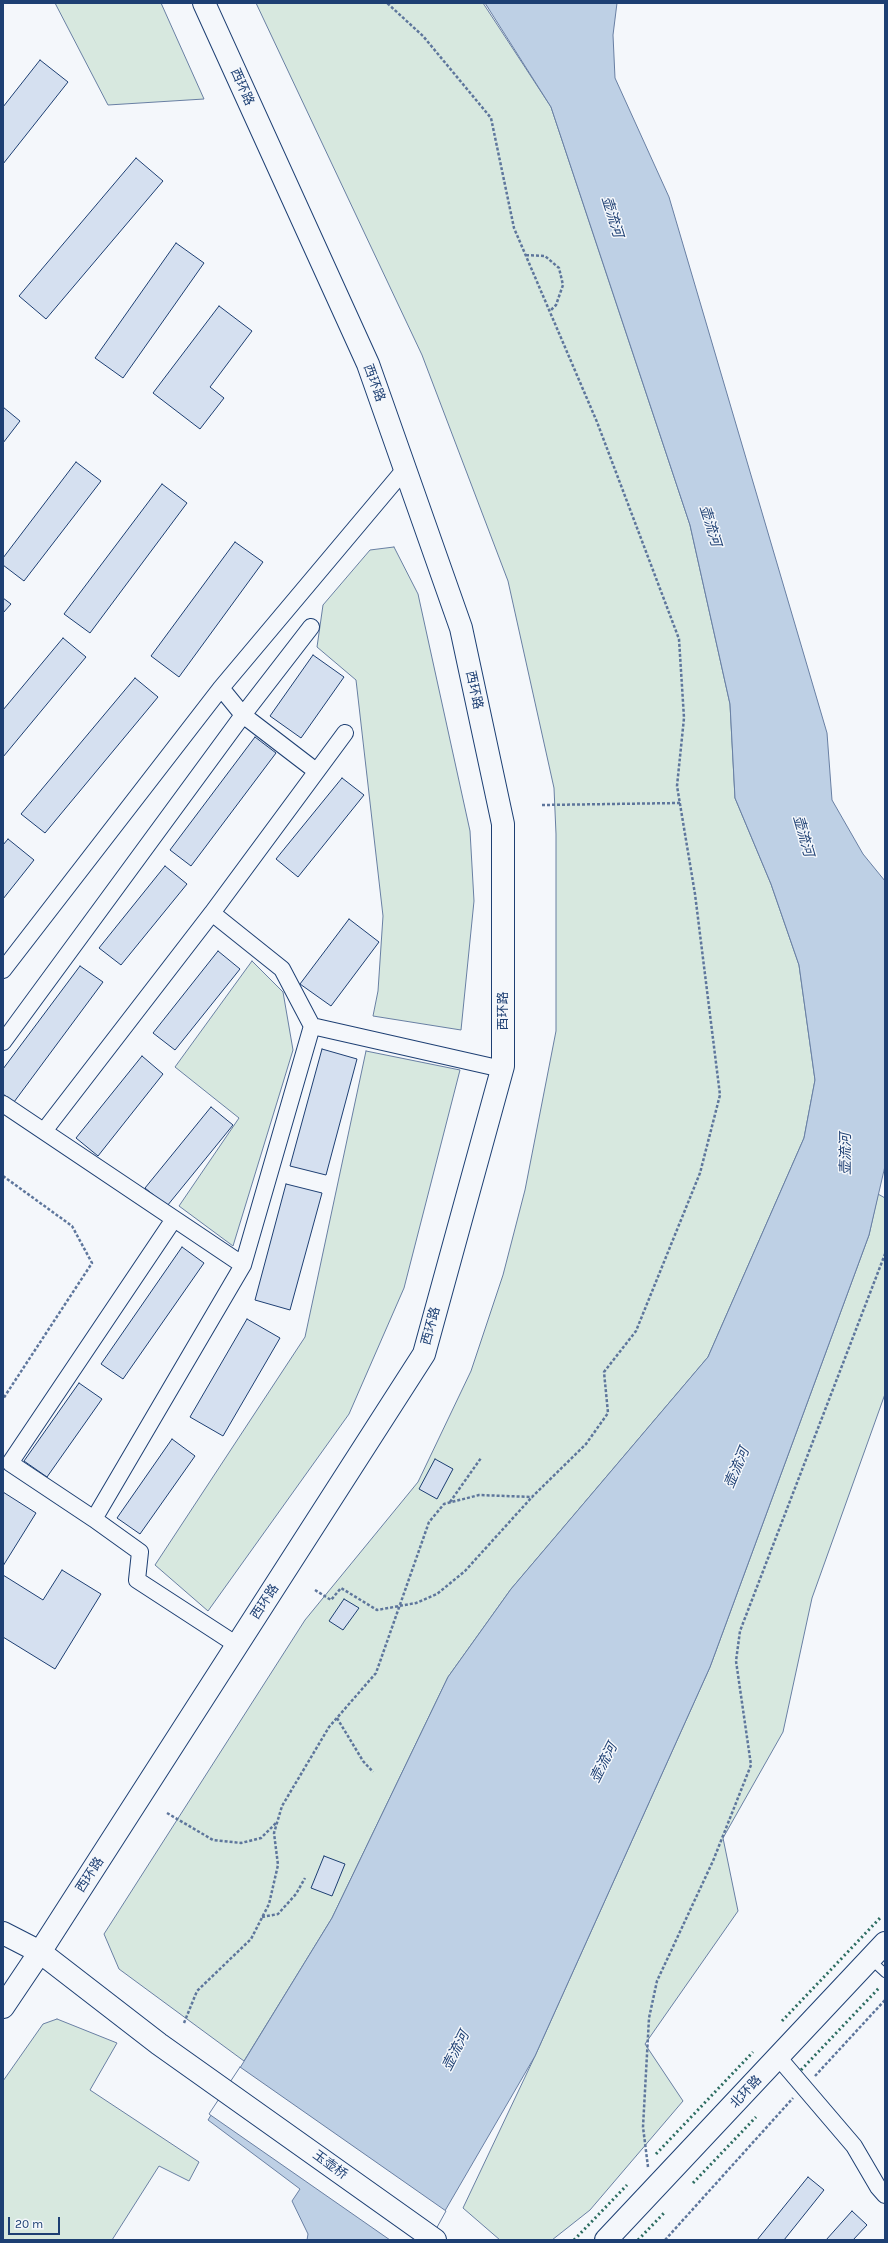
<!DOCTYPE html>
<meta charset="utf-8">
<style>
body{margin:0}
#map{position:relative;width:888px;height:2243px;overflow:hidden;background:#f4f7fb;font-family:Karla,sans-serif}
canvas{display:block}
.frame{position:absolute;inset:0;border:4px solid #1d3f73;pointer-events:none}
.scale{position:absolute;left:8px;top:2217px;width:52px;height:18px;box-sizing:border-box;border:2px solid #1d3f73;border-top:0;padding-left:5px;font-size:12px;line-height:14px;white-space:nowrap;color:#1d3f73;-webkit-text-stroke:3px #f4f7fb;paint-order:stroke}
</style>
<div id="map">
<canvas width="888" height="2243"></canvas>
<div class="frame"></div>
<div class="scale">20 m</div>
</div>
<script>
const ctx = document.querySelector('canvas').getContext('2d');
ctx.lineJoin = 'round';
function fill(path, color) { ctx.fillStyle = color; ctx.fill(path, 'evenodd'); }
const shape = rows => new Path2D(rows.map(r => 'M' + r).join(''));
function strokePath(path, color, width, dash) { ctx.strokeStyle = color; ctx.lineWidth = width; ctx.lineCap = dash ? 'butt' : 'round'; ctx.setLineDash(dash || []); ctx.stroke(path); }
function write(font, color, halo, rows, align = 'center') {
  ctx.font = font + ' Karla,"Noto Sans SC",sans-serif'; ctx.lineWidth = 3; ctx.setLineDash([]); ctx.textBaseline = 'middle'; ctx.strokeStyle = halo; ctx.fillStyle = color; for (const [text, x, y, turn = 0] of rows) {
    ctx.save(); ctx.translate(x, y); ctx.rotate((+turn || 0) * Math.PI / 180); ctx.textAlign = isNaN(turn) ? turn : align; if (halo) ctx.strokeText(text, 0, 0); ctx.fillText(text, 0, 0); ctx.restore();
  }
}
const green = shape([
 [55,3,161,3,204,99,108,105,55,3],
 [256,3,483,3,551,107,690,525,730,704,735,798,771,884,799,965,815,1080,804,1138,708,1357,511,1589,448,1677,332,1918,244,2061,119,1969,104,1934,305,1620,418,1482,471,1371,503,1275,525,1190,556,1031,556,834,554,788,508,581,422,355,256,3],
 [394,547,418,594,470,831,474,901,461,1030,373,1016,378,991,383,916,356,680,317,647,323,605,370,550,394,547],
 [252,961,283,992,293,1050,233,1246,179,1206,239,1118,175,1067,252,961],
 [366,1051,460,1070,404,1288,349,1414,208,1611,155,1565,305,1337,366,1051],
 [878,1194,885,1198,885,1394,812,1598,783,1732,723,1838,738,1911,645,2044,683,2101,590,2210,552,2240,500,2240,463,2208,535,2056,710,1667,869,1235,878,1194],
 [57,2019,117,2043,90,2090,199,2162,189,2181,159,2166,112,2240,3,2240,3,2081,43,2024,57,2019]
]);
fill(green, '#d7e8df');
strokePath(green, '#687fa3', 1);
const water = shape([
 [485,3,617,3,613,35,615,78,669,197,827,733,832,800,863,854,885,881,885,1166,869,1235,710,1667,535,2056,428,2240,307,2240,308,2234,292,2201,300,2189,208,2120,332,1918,448,1677,511,1589,708,1357,804,1138,815,1080,799,965,771,884,735,798,730,704,690,525,551,107,485,3]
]);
fill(water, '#bed0e5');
strokePath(water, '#687fa3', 1);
const pier = shape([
 [240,2067,446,2211,430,2240,390,2240,209,2114,240,2067]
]);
fill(pier, '#f4f7fb');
strokePath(pier, '#687fa3', 1);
const building = shape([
 [40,60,68,82,3,164,3,107,40,60],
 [136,158,163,181,46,319,19,296,136,158],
 [176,243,204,263,123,378,95,358,176,243],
 [219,306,252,331,210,387,224,398,200,429,153,393,219,306],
 [3,407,20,421,3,443,3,407],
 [76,462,101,481,24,581,3,565,3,558,76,462],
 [162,484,187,503,90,633,64,614,162,484],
 [235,542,263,562,179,677,151,656,235,542],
 [3,598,11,604,3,613,3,598],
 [63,638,86,657,3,757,3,710,63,638],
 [313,655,344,677,301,738,270,716,313,655],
 [135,678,158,697,45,833,21,814,135,678],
 [255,737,276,753,191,866,170,850,255,737],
 [342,778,364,795,298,877,276,859,342,778],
 [8,839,34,860,3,899,3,845,8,839],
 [165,866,187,884,121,965,99,948,165,866],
 [349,919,379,942,331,1006,300,984,349,919],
 [218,951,240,969,175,1050,153,1033,218,951],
 [80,966,103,982,14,1102,3,1094,3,1069,80,966],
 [322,1049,357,1059,326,1175,290,1166,322,1049],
 [142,1056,163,1074,98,1156,76,1138,142,1056],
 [211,1107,233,1125,167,1206,145,1188,211,1107],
 [286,1184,322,1193,290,1310,255,1300,286,1184],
 [182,1247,204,1263,123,1379,101,1364,182,1247],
 [247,1319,280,1338,223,1436,190,1417,247,1319],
 [79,1383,102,1399,47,1477,24,1461,79,1383],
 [172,1439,195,1456,140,1534,117,1518,172,1439],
 [435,1459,453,1469,437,1499,419,1489,435,1459],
 [3,1492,36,1513,3,1566,3,1492],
 [62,1570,101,1594,55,1669,3,1637,3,1575,43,1600,62,1570],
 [344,1599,359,1608,343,1630,329,1621,344,1599],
 [324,1856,345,1864,332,1896,311,1888,324,1856],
 [808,2177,824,2190,784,2240,757,2240,808,2177],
 [852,2211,867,2225,853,2240,826,2240,852,2211]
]);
fill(building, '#d5e0f0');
strokePath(building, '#1d3f73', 1);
const service = shape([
 [871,1960,885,1973]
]);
const minor = shape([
 [221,688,243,715,316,771],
 [345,733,212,913,282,969,312,1026,502,1069],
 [3,970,221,688,405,469],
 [3,1042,243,715,311,627],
 [3,1104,243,1265],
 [44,1131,212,913],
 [94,1519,10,1463,174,1219],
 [237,1645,137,1580,140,1552,94,1519,243,1265,312,1026],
 [778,2057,854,2146,878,2187,885,2195]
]);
const secondary = shape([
 [3,1933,40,1952,159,2044,435,2240],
 [3,2007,40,1952,424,1354,503,1066,503,824,461,628,368,364,204,3],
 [606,2240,885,1943]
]);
strokePath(service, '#1d3f73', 10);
strokePath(minor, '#1d3f73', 18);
strokePath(secondary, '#1d3f73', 24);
strokePath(shape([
 [526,255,545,256,559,268,563,285,556,305,550,311],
 [542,805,680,803],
 [3,1176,72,1226,92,1263,3,1399],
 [450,1502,481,1458],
 [315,1590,331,1600,341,1588,377,1610,416,1603,437,1594,465,1571,532,1497],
 [337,1718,363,1761,373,1772],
 [167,1813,213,1840,241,1843,261,1838,276,1823],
 [262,1917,278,1914,296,1894,305,1878],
 [184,2023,197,1991,251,1939,269,1904,278,1865,274,1833,282,1806,329,1727,376,1673,429,1522,444,1504,479,1495,532,1497,586,1444,608,1413,604,1372,636,1331,700,1173,720,1095,695,894,677,786,684,718,679,639,597,422,514,228,491,118,423,36,387,3],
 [815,2076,885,2000],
 [648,2167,643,2127,649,2018,657,1981,713,1861,751,1765,736,1661,740,1631,885,1254],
 [665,2240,793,2098]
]), '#5e769c', 2.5, [3, 2]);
strokePath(service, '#f4f7fb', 8);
strokePath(minor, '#f4f7fb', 16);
strokePath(secondary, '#f4f7fb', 22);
strokePath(shape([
 [782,2021,881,1917],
 [801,2070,879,1988],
 [656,2154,753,2052],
 [693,2183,756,2117],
 [574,2240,627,2185],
 [638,2240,664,2213]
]), '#2c6c60', 3, [2, 3]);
write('13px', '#1d3f73', '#f4f7fb', [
 ["西环路",242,87,66],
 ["西环路",374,383,70],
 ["西环路",474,690,78],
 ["西环路",503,1011,-90],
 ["西环路",431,1326,-75],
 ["西环路",265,1602,-57],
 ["西环路",90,1875,-57],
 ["北环路",746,2092,-47],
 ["玉壶桥",330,2165,36]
]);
write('italic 14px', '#1d3f73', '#f4f7fb', [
 ["壶流河",612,217,73],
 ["壶流河",710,526,73],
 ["壶流河",803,836,74],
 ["壶流河",846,1154,-90],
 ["壶流河",737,1468,-67],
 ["壶流河",604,1763,-63],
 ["壶流河",456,2051,-63]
]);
</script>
